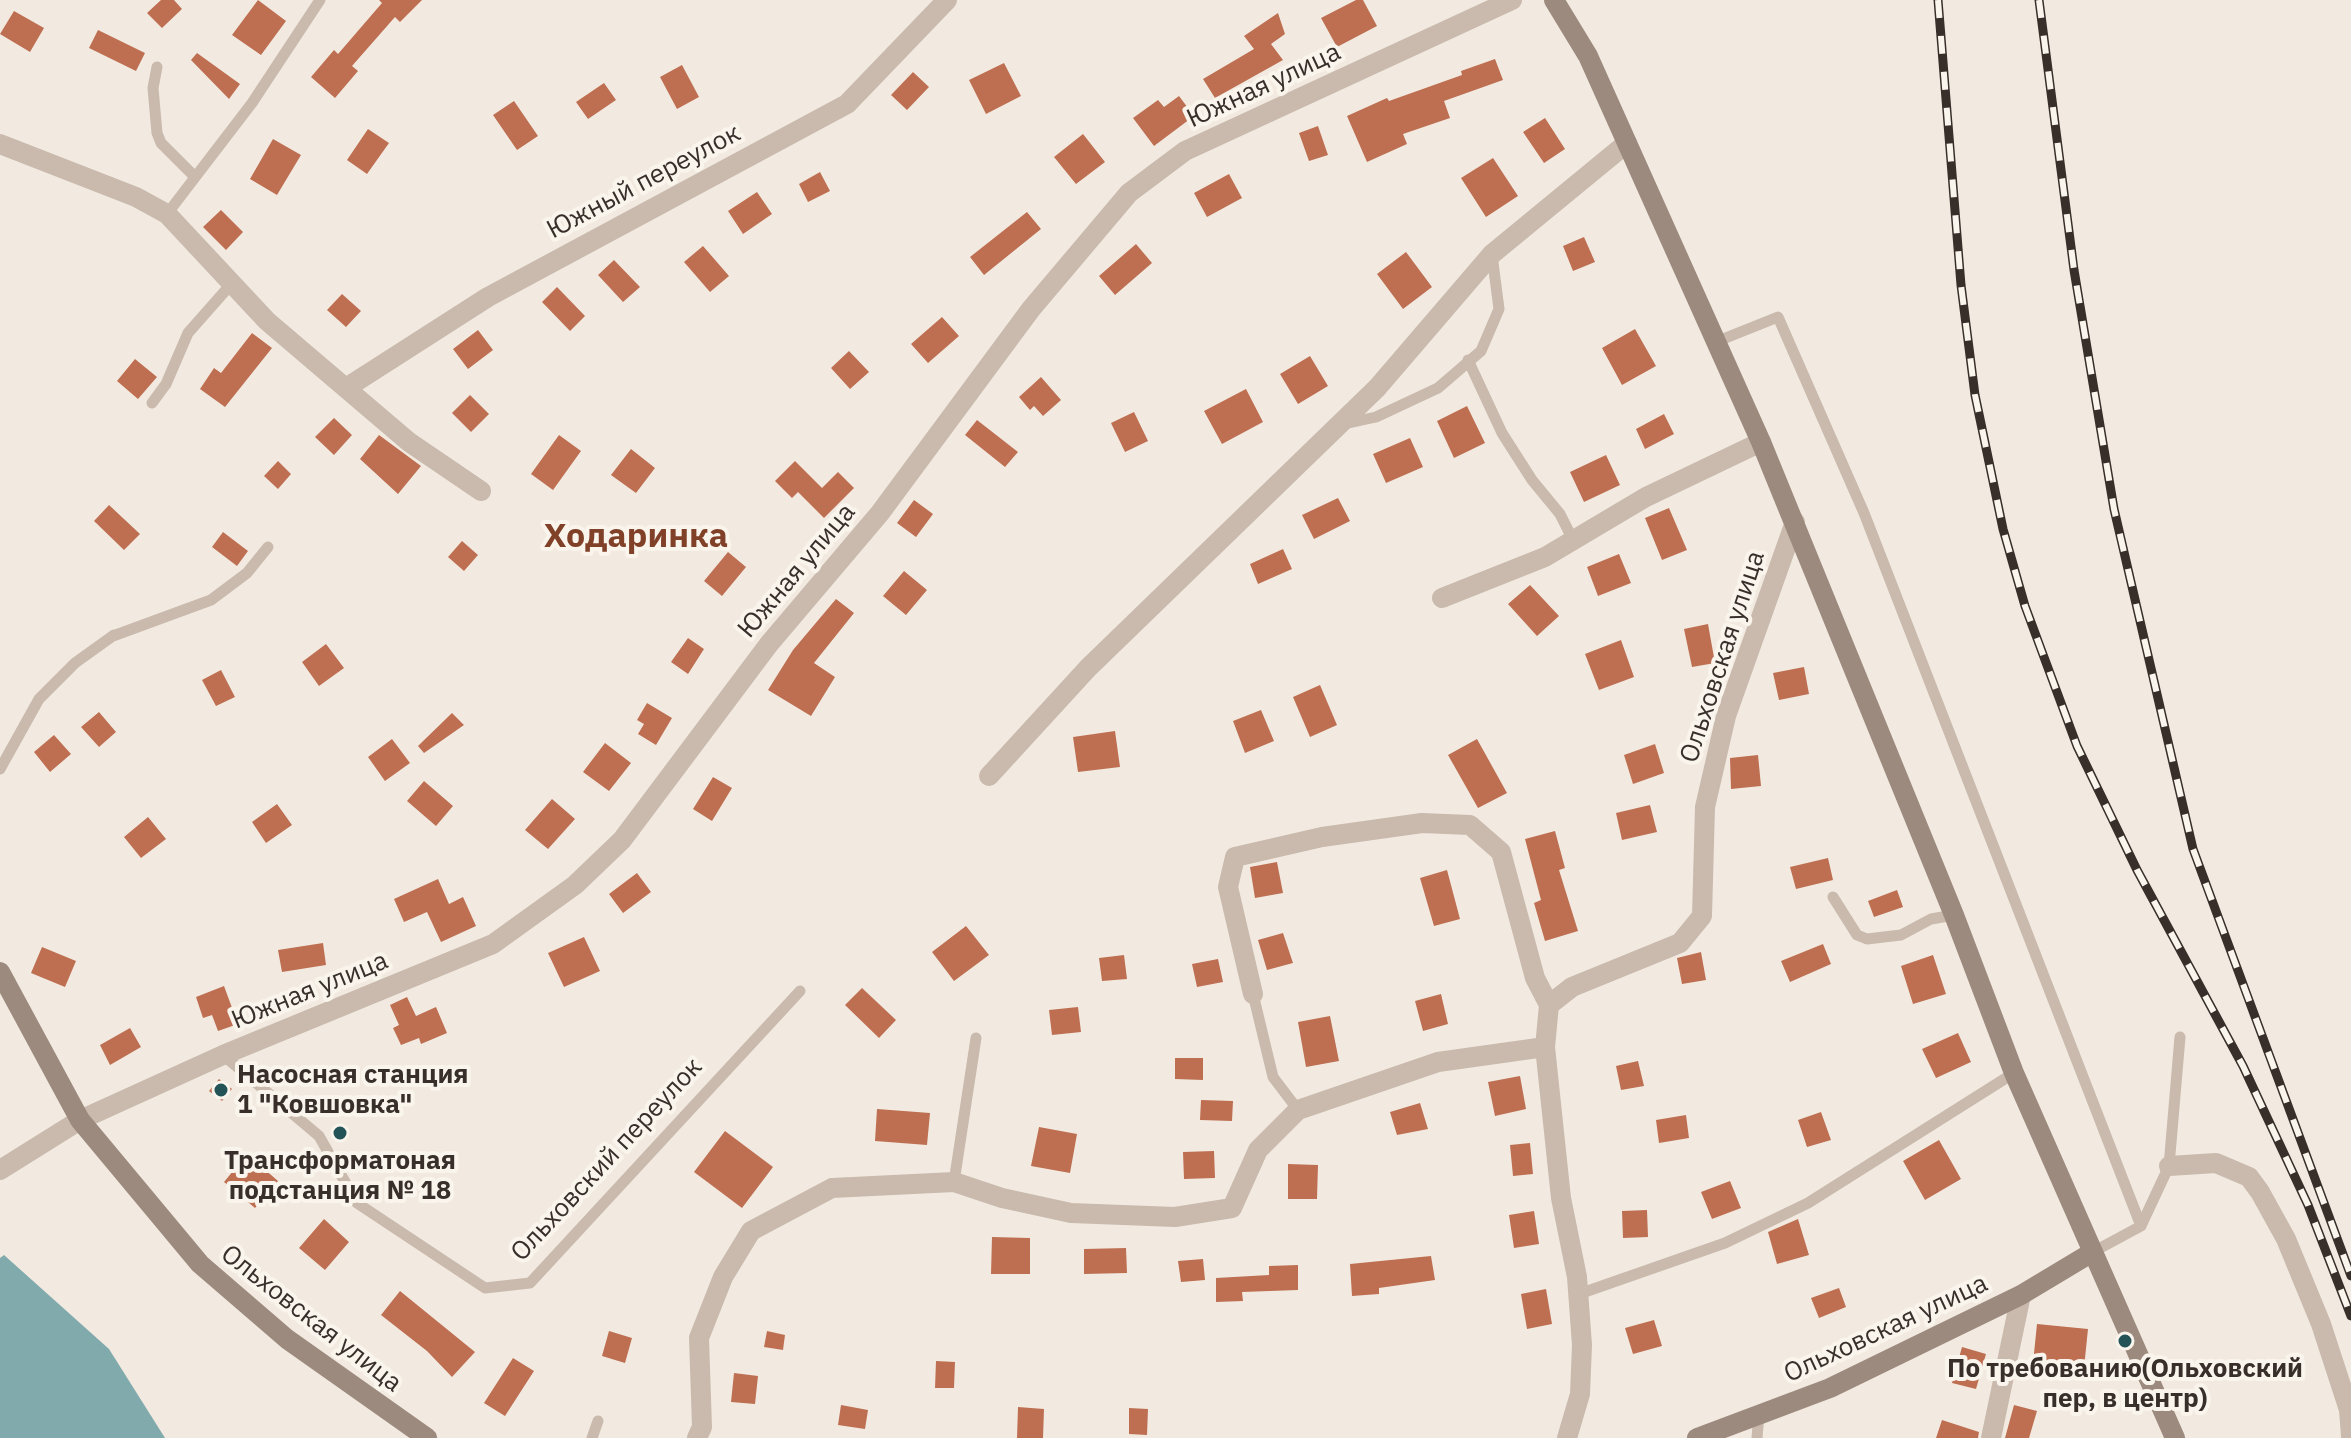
<!DOCTYPE html>
<meta charset="utf-8">
<style>
body{margin:0}
canvas{display:block;background:#f2eae0}
</style>
<canvas width="2351" height="1438"></canvas>
<script>
const ctx = document.querySelector('canvas').getContext('2d');
ctx.lineJoin = 'round';
function fill(path, color) { ctx.fillStyle = color; ctx.fill(path, 'evenodd'); }
const shape = rows => new Path2D(rows.map(r => 'M' + r).join(''));
function strokePath(path, color, width, dash) { ctx.strokeStyle = color; ctx.lineWidth = width; ctx.lineCap = dash ? 'butt' : 'round'; ctx.setLineDash(dash || []); ctx.stroke(path); }
function write(font, color, halo, rows, align = 'center') {
  ctx.font = font + ' "IBM Plex Sans",sans-serif'; ctx.lineWidth = 8; ctx.setLineDash([]); ctx.textBaseline = 'middle'; ctx.strokeStyle = halo; ctx.fillStyle = color; for (const [text, x, y, turn = 0] of rows) {
    ctx.save(); ctx.translate(x, y); ctx.rotate((+turn || 0) * Math.PI / 180); ctx.textAlign = isNaN(turn) ? turn : align; if (halo) ctx.strokeText(text, 0, 0); ctx.fillText(text, 0, 0); ctx.restore();
  }
}
fill(shape([
 [4,1255,109,1349,165,1438,0,1438,0,1258]
]), '#81aaad');
fill(shape([
 [161,0,174,0,182,9,162,28,147,13],
 [258,0,286,21,261,55,232,35],
 [379,0,422,0,400,22,395,17,352,66,358,71,335,98,311,77,334,50,338,54,382,3],
 [1356,0,1363,0,1377,26,1337,47,1321,18],
 [14,11,44,28,30,52,0,34],
 [1278,13,1285,34,1271,44,1283,60,1215,98,1203,79,1254,49,1244,36],
 [98,30,145,53,136,71,89,48],
 [197,53,240,84,229,99,191,60],
 [1495,59,1503,80,1444,101,1450,118,1403,134,1407,144,1367,162,1347,116,1387,98,1389,101,1462,75,1461,71],
 [1004,63,1021,96,986,114,969,80],
 [682,65,699,97,677,109,660,77],
 [913,72,929,87,907,110,891,95],
 [604,83,616,100,588,119,576,102],
 [1179,96,1194,116,1154,146,1133,118,1158,100,1164,107],
 [514,101,538,136,517,150,493,115],
 [1545,118,1565,149,1544,163,1523,132],
 [1318,126,1328,155,1309,161,1299,133],
 [368,129,389,143,367,174,347,160],
 [1083,134,1105,162,1076,184,1054,157],
 [273,139,301,155,277,195,250,179],
 [1493,158,1518,196,1486,217,1461,178],
 [820,172,830,191,808,202,799,184],
 [1229,174,1242,198,1207,217,1194,193],
 [757,192,772,214,743,234,728,211],
 [221,210,243,232,226,250,203,227],
 [1027,212,1041,229,984,275,970,257],
 [1584,237,1595,262,1573,271,1563,246],
 [1136,244,1152,263,1115,295,1099,276],
 [703,246,729,276,710,292,684,262],
 [1406,252,1432,287,1403,309,1377,274],
 [614,260,640,287,623,302,598,275],
 [557,287,585,316,570,331,542,302],
 [342,294,361,311,346,327,327,310],
 [942,317,959,336,928,363,911,344],
 [1635,329,1656,366,1622,385,1602,348],
 [478,330,493,350,468,369,453,349],
 [252,333,272,348,225,407,200,389,214,368,221,373],
 [849,351,869,372,850,389,831,368],
 [1310,356,1328,386,1298,404,1280,374],
 [135,359,157,377,138,399,117,381],
 [1041,377,1061,400,1043,416,1034,406,1030,410,1019,397],
 [1246,389,1263,422,1222,444,1204,411],
 [470,395,489,414,471,432,452,413],
 [1467,406,1485,443,1454,458,1437,421],
 [1134,412,1148,441,1125,452,1111,423],
 [1664,414,1674,434,1645,449,1636,429],
 [334,418,352,435,334,455,315,437],
 [977,420,1018,452,1005,467,965,435],
 [379,435,421,466,398,494,360,459],
 [559,435,581,451,553,490,531,474],
 [1410,438,1423,467,1386,483,1373,454],
 [631,449,655,468,636,493,611,475],
 [1606,455,1620,485,1584,502,1570,472],
 [278,461,291,474,278,489,264,476],
 [795,461,822,488,838,472,854,488,824,518,798,492,792,498,775,481],
 [1338,498,1350,521,1314,539,1302,515],
 [914,500,933,514,916,537,897,523],
 [109,505,140,534,124,550,94,521],
 [1669,508,1687,550,1662,560,1645,518],
 [223,532,248,551,237,566,212,547],
 [462,541,478,555,464,571,448,557],
 [1283,549,1292,569,1258,584,1250,564],
 [728,552,746,567,722,596,704,581],
 [1619,554,1631,583,1598,596,1587,567],
 [904,571,927,590,906,615,883,596],
 [1530,585,1559,616,1537,636,1508,604],
 [836,599,854,613,814,663,835,677,811,716,768,690,793,650],
 [1708,624,1715,663,1692,667,1684,629],
 [688,638,704,649,688,674,671,662],
 [1621,640,1634,677,1599,690,1585,654],
 [326,644,344,668,319,686,302,662],
 [1804,667,1809,694,1779,700,1773,673],
 [221,670,235,697,216,706,202,680],
 [1320,685,1337,725,1310,737,1293,697],
 [647,703,672,718,656,745,638,734,644,724,637,720],
 [1261,710,1274,741,1245,753,1233,721],
 [99,712,116,732,99,747,81,727],
 [452,713,464,725,424,753,418,746],
 [1115,731,1120,767,1078,772,1073,737],
 [54,735,71,754,50,772,34,752],
 [392,739,410,763,385,781,368,757],
 [1477,739,1507,793,1478,808,1448,755],
 [605,743,631,763,609,791,583,772],
 [1655,744,1664,773,1633,784,1624,755],
 [1758,755,1761,786,1731,789,1730,758],
 [713,777,732,788,712,821,693,809],
 [424,781,453,806,436,826,407,801],
 [552,799,575,819,548,849,525,830],
 [277,804,292,825,266,843,252,822],
 [1650,805,1657,832,1622,840,1616,813],
 [148,817,166,839,141,858,124,837],
 [1555,831,1565,868,1559,870,1578,931,1545,941,1534,903,1541,900,1525,839],
 [1828,858,1833,880,1796,889,1790,867],
 [1277,862,1283,893,1255,898,1250,867],
 [1447,870,1460,919,1434,926,1420,878],
 [637,873,651,892,623,913,609,894],
 [438,879,449,904,463,897,476,926,441,942,427,912,404,922,394,899],
 [1897,890,1903,907,1874,917,1868,901],
 [966,926,989,955,954,981,932,952],
 [1283,933,1293,963,1267,970,1258,940],
 [584,937,600,971,564,987,548,953],
 [323,943,326,965,282,972,278,950],
 [1823,944,1831,964,1790,982,1781,961],
 [42,947,76,961,65,987,31,973],
 [1701,952,1706,980,1682,984,1677,958],
 [1124,955,1127,979,1102,981,1099,958],
 [1933,955,1946,994,1913,1004,1901,966],
 [1218,959,1223,982,1197,987,1192,964],
 [224,986,238,1024,218,1031,212,1015,203,1018,196,997],
 [862,988,896,1020,879,1038,845,1005],
 [1441,994,1448,1024,1423,1031,1415,1001],
 [407,997,416,1016,436,1007,447,1033,421,1044,419,1038,401,1045,393,1028,399,1025,390,1005],
 [1078,1007,1081,1032,1052,1035,1049,1010],
 [1330,1016,1339,1061,1306,1067,1298,1022],
 [130,1028,141,1047,110,1065,100,1045],
 [1958,1033,1971,1062,1936,1078,1922,1049],
 [1175,1058,1203,1058,1203,1080,1175,1079],
 [1638,1061,1644,1086,1621,1090,1616,1066],
 [1520,1076,1526,1109,1495,1116,1488,1082],
 [219,1079,232,1089,222,1101,209,1091],
 [1201,1100,1233,1101,1232,1121,1200,1120],
 [1420,1103,1428,1129,1397,1135,1390,1112],
 [877,1109,930,1113,927,1145,875,1141],
 [1821,1112,1831,1140,1807,1147,1798,1120],
 [1686,1115,1689,1138,1659,1143,1656,1120],
 [1039,1127,1077,1134,1070,1173,1031,1166],
 [725,1131,773,1167,742,1208,694,1172],
 [1939,1140,1961,1179,1925,1200,1903,1161],
 [1530,1143,1533,1174,1513,1176,1510,1145],
 [1214,1151,1215,1178,1184,1179,1183,1152],
 [247,1154,278,1181,255,1208,224,1182],
 [1288,1164,1318,1165,1317,1199,1288,1199],
 [1730,1181,1741,1208,1712,1219,1701,1192],
 [1647,1210,1648,1237,1623,1238,1622,1211],
 [1534,1211,1539,1244,1514,1248,1509,1215],
 [324,1219,349,1242,325,1270,299,1248],
 [1798,1219,1809,1255,1777,1264,1768,1232],
 [992,1237,1030,1238,1030,1274,991,1274],
 [1126,1248,1127,1273,1084,1274,1084,1249],
 [1431,1256,1435,1280,1379,1288,1379,1294,1352,1296,1350,1264],
 [1203,1259,1205,1280,1181,1282,1178,1261],
 [1298,1265,1298,1290,1242,1292,1243,1301,1216,1302,1216,1278,1269,1275,1269,1266],
 [1839,1288,1846,1307,1819,1318,1811,1298],
 [1546,1289,1552,1324,1527,1329,1521,1294],
 [400,1291,475,1352,452,1377,427,1351,381,1315],
 [1654,1320,1662,1346,1633,1354,1625,1328],
 [2037,1324,2088,1329,2084,1368,2033,1363],
 [609,1331,632,1338,625,1363,602,1356],
 [767,1331,785,1335,783,1350,764,1347],
 [1962,1347,1986,1354,1976,1389,1952,1383],
 [513,1358,534,1371,505,1416,484,1403],
 [936,1361,955,1362,954,1388,935,1388],
 [734,1373,758,1376,755,1404,731,1402],
 [841,1405,868,1410,865,1429,838,1425],
 [2014,1405,2037,1411,2029,1438,2005,1438],
 [1018,1407,1044,1409,1043,1438,1017,1438],
 [1129,1408,1148,1409,1147,1435,1129,1434],
 [1942,1420,1979,1432,1978,1438,1936,1438]
]), '#be6f52');
strokePath(shape([
 [157,67,153,88,157,133,161,143,195,177],
 [167,214,252,103,320,0],
 [1718,341,1778,317,1864,513,2141,1226,2091,1253],
 [1468,360,1502,433,1532,480,1560,514,1573,540],
 [152,403,166,384,188,333,233,282],
 [1344,424,1376,417,1438,388,1481,351,1499,309,1492,255],
 [113,636,211,600,247,573,268,547],
 [0,769,39,699,75,663,114,635],
 [1833,897,1857,935,1867,939,1901,935,1931,919,1954,915],
 [1253,994,1273,1077,1298,1110],
 [223,1055,319,1136,357,1203,485,1288,530,1283,800,991],
 [954,1182,976,1038],
 [2141,1226,2169,1166,2180,1037],
 [1579,1294,1725,1243,1808,1203,2014,1073],
 [592,1438,598,1421],
 [1757,1438,1759,1414]
]), '#c9baad', 11);
strokePath(shape([
 [0,144,136,197,167,214,267,321,409,442,481,491],
 [346,388,488,297,847,104,947,0],
 [1442,598,1545,557,1646,497,1761,442],
 [989,776,1088,668,1377,388,1492,254,1627,143],
 [1253,994,1228,887,1235,857,1322,837,1422,823,1470,825,1501,852,1535,978,1549,1005],
 [2169,1166,2216,1163,2249,1177,2260,1192,2286,1239,2321,1324,2349,1410,2351,1436],
 [0,1170,80,1120,223,1055,493,944,575,885,622,840,769,644,880,513,1031,309,1129,193,1185,151,1512,0],
 [697,1438,702,1427,699,1338,723,1277,751,1231,832,1188,954,1182,1002,1198,1071,1213,1175,1217,1232,1208,1258,1150,1298,1110,1438,1062,1545,1047],
 [1567,1438,1580,1394,1582,1345,1577,1277,1561,1198,1545,1047,1549,1005,1572,987,1680,943,1702,916,1705,807,1726,716,1795,522],
 [1991,1438,2021,1295]
]), '#c9baad', 20);
strokePath(shape([
 [1554,0,1588,56,1761,442,1954,915,2014,1073,2175,1438],
 [0,972,80,1120,200,1264,287,1339,427,1438],
 [1697,1438,1830,1388,2021,1295,2091,1253]
]), '#9d8a7e', 20);
const rail = shape([
 [1938,0,1961,285,1975,395,2003,529,2025,606,2077,746,2137,870,2243,1066,2308,1205,2351,1316],
 [2039,0,2074,270,2114,509,2193,849,2351,1276]
]);
strokePath(rail, '#382f2b', 9);
strokePath(rail, '#f9f4ec', 6, [18]);
for (const [x, y, r, color] of [
 [221,1090,8,"#235257"],
 [340,1133,8,"#235257"],
 [2125,1341,8,"#235257"]
]) { const dot = new Path2D(); dot.arc(x, y, r, 0, 2 * Math.PI); ctx.fillStyle = color; ctx.fill(dot); strokePath(dot, '#f9f4ec', 3); }
write('26px', '#382f2b', '#f9f4ec', [
 ["Южная улица",1264,86,-25],
 ["Южный переулок",644,182,-28],
 ["Южная улица",797,571,-50],
 ["Ольховская улица",1723,657,-72],
 ["Южная улица",310,991,-22],
 ["Ольховский переулок",607,1160,-47],
 ["Ольховская улица",311,1319,38],
 ["Ольховская улица",1886,1329,-25]
]);
write('bold 26px', '#382f2b', '#f9f4ec', [
 ["Насосная станция",237,1075,"left"],
 ["1 \"Ковшовка\"",237,1105,"left"],
 ["Трансформатоная",340,1161],
 ["подстанция № 18",340,1191],
 ["По требованию(Ольховский",2125,1369],
 ["пер, в центр)",2125,1399]
]);
write('bold 34px', '#814129', '#f9f4ec', [
 ["Ходаринка",636,537]
]);
</script>
